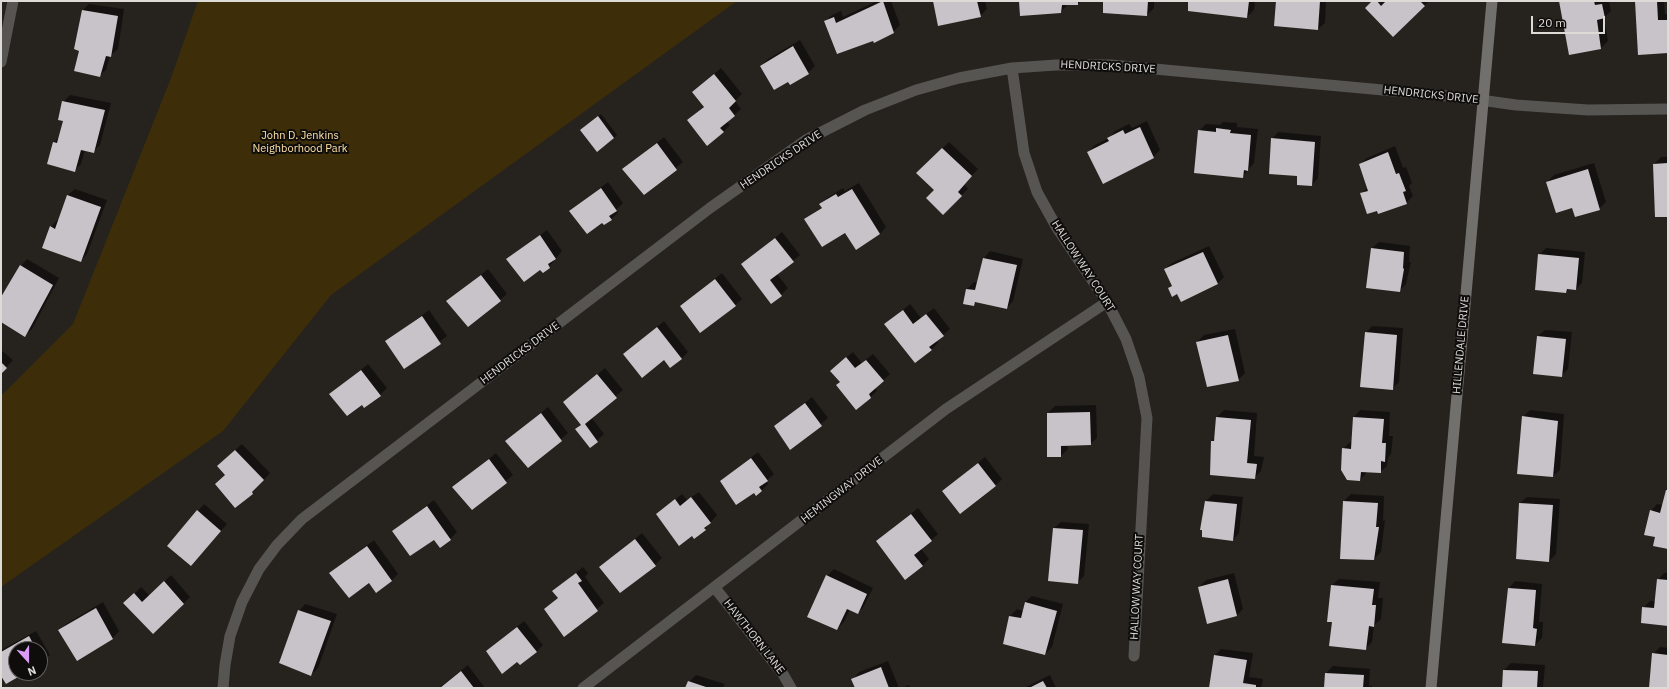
<!DOCTYPE html>
<style>
body{margin:0}
#map{position:relative;width:1669px;height:689px;overflow:hidden;background:#26231e;font-family:"IBM Plex Sans",sans-serif}
canvas{display:block}
.frame{position:absolute;inset:0;border:2px solid #dddbd8;pointer-events:none}
.north{position:absolute;left:8px;top:641px;width:40px;height:40px;box-sizing:border-box;background:#0e0d0b;border:1px solid #615f5d;border-radius:50%;rotate:159deg;font-size:11px;font-weight:700;line-height:16px;text-align:center;color:#dddbd8}
.north::after{content:'';display:block;margin:auto;width:14px;height:18px;background:#da9af7;clip-path:polygon(50% 0,100% 100%,50% 72%,0 100%)}
.scale{position:absolute;left:1531px;top:16px;width:74px;height:18px;box-sizing:border-box;border:2px solid #dddbd8;border-top:0;padding-left:5px;font-size:12px;line-height:14px;white-space:nowrap;color:#dddbd8;-webkit-text-stroke:3px #0e0d0b;paint-order:stroke}
</style>
<div id="map">
<canvas width="1669" height="689"></canvas>
<div class="frame"></div>
<div class="north">N</div>
<div class="scale">20 m</div>
</div>
<script>
const ctx = document.querySelector('canvas').getContext('2d');
ctx.lineJoin = 'round';
function fill(path, color) { ctx.fillStyle = color; ctx.fill(path, 'evenodd'); }
const shape = rows => new Path2D(rows.map(r => 'M' + r).join(''));
function strokePath(path, color, width, dash) { ctx.strokeStyle = color; ctx.lineWidth = width; ctx.lineCap = dash ? 'butt' : 'round'; ctx.setLineDash(dash || []); ctx.stroke(path); }
function write(font, color, halo, rows, align = 'center') {
  ctx.font = font + ' "IBM Plex Sans",sans-serif'; ctx.lineWidth = 4; ctx.setLineDash([]); ctx.textBaseline = 'middle'; ctx.strokeStyle = halo; ctx.fillStyle = color; for (const [text, x, y, turn = 0] of rows) {
    ctx.save(); ctx.translate(x, y); ctx.rotate((+turn || 0) * Math.PI / 180); ctx.textAlign = isNaN(turn) ? turn : align; if (halo) ctx.strokeText(text, 0, 0); ctx.fillText(text, 0, 0); ctx.restore();
  }
}
fill(shape([
 [198,1,737,1,331,295,223,431,1,587,1,396,73,324,171,78]
]), '#3d2d08');
fill(shape([
 [877,1,891,1,900,25,893,32,873,40,825,21,832,15,841,11,843,17],
 [934,1,985,1,987,9,980,16],
 [1020,1,1081,1,1078,4,1068,4,1061,12],
 [1104,1,1154,1,1154,8,1147,15],
 [1189,1,1255,1,1254,10,1247,17],
 [1277,1,1326,1,1325,23,1318,29],
 [1373,1,1429,1,1393,36],
 [1560,1,1609,1,1611,11,1604,18,1608,41,1601,48,1569,54],
 [1636,1,1664,1,1665,14,1668,14,1668,52],
 [89,4,124,9,118,49,110,56,106,70,99,76,81,50,82,11],
 [800,40,815,66,808,73,790,84,789,80,761,66,768,59],
 [721,68,742,94,735,101,741,109,727,122,730,125,723,132,688,120,704,106,693,92],
 [70,95,111,103,100,145,93,152,85,150,81,164,75,170,54,142,60,137,64,121,63,102],
 [601,114,617,135,614,138,585,127],
 [1147,121,1160,150,1153,157,1088,152,1095,145,1109,138,1115,131,1129,124,1132,128],
 [1223,122,1237,123,1237,127,1258,129,1254,163,1243,176,1199,131,1206,124,1220,125],
 [1278,132,1321,136,1318,178,1312,185,1298,175,1272,139],
 [664,137,683,162,644,194,624,169],
 [949,142,978,169,964,184,968,189,943,213,935,190,917,173],
 [1395,146,1403,168,1406,167,1412,183,1409,186,1413,196,1406,203,1361,194,1368,187,1360,164,1367,158],
 [1661,157,1668,157,1668,216,1654,164],
 [1594,163,1606,202,1599,209,1573,207,1547,182,1554,175],
 [608,182,623,203,616,210,618,213,611,219,602,221,570,211],
 [859,183,886,227,880,234,856,248,846,231,805,219,822,207,821,204,827,198,843,188,845,191],
 [75,189,107,200,87,254,81,261,51,227,57,220,59,221,68,195],
 [547,230,562,251,549,267,540,268,508,259],
 [782,232,800,255,777,274,788,288,781,295,743,264],
 [1379,242,1410,246,1409,262,1411,262,1406,284,1399,291,1372,248],
 [1209,246,1224,277,1217,284,1178,293,1169,288,1172,285,1165,269,1172,263],
 [1546,248,1585,252,1582,283,1576,289,1569,289,1566,292,1539,255],
 [990,251,1023,259,1013,301,1007,308,977,301,973,305,964,303,967,289,974,282,978,283,984,258],
 [27,259,59,278,32,329,25,335,1,321,1,299,21,266],
 [488,269,507,294,468,326,448,301],
 [722,273,742,299,735,305,681,306],
 [910,304,921,318,934,308,950,329,936,341,938,343,931,350,886,324],
 [429,310,447,336,405,368,387,341],
 [664,321,688,352,682,358,671,367,664,359,624,354],
 [1372,326,1403,328,1399,382,1392,389,1366,333],
 [1235,329,1245,373,1238,380,1197,342,1204,335],
 [1545,330,1572,332,1568,369,1561,376,1538,336],
 [1,350,13,360,1,373],
 [853,352,862,363,873,354,890,374,875,388,877,391,857,409,837,385,841,381,838,364],
 [368,364,387,388,380,395,330,394],
 [605,368,623,390,591,417,604,434,590,447,576,429,582,424,564,402],
 [812,397,828,418,790,449,775,427],
 [1096,405,1097,438,1090,444,1067,445,1068,449,1061,456,1048,413,1055,406],
 [548,407,568,433,528,467,507,441],
 [1224,410,1257,413,1254,456,1264,457,1261,471,1254,478,1211,474,1212,441,1215,437,1217,417],
 [1360,410,1390,412,1389,436,1393,436,1391,454,1388,458,1387,466,1380,472,1367,472,1360,480,1343,449,1350,442,1352,442,1354,417],
 [1530,410,1564,414,1560,470,1553,476,1523,417],
 [242,444,270,473,252,493,226,475,225,459],
 [758,452,774,474,766,481,768,484,761,491,754,492,721,481],
 [496,453,513,475,472,509,454,487],
 [985,457,1002,479,995,486,943,491],
 [1668,489,1668,548,1656,537,1651,511,1657,504,1663,505],
 [699,492,717,515,705,529,657,514,682,494,687,500],
 [1213,494,1243,497,1239,533,1233,540,1206,501],
 [1351,494,1384,496,1383,521,1385,520,1381,552,1374,559,1341,558,1344,501],
 [1527,497,1560,499,1556,554,1549,561,1520,503],
 [434,500,457,532,450,539,434,538,393,531],
 [204,504,227,524,191,565,198,511],
 [918,508,938,534,921,549,929,559,922,566,877,541],
 [1061,522,1089,524,1084,576,1078,582,1054,528],
 [642,533,662,558,655,565,601,567],
 [374,540,398,574,392,580,377,592,369,582,330,573],
 [583,567,588,573,585,577,604,603,564,635,545,609,559,597,554,591],
 [834,569,873,588,864,606,858,613,850,609,844,622,837,629,827,576],
 [1234,573,1243,609,1237,615,1199,587,1206,580],
 [1664,573,1668,573,1668,625,1643,608,1650,601,1655,601,1658,580],
 [171,575,190,597,153,633,125,603,141,587,150,596],
 [1339,579,1380,582,1378,598,1383,598,1381,619,1374,625,1372,642,1366,648,1333,621,1332,585],
 [1515,581,1542,584,1539,622,1543,622,1542,638,1535,645,1509,588],
 [1032,596,1063,604,1052,647,1045,654,1004,643,1010,616,1017,609,1023,611,1025,602],
 [103,602,119,631,113,638,77,659,60,631,66,624],
 [305,604,337,614,318,668,311,675,299,611],
 [524,621,543,645,536,652,517,661,487,651],
 [36,631,50,655,40,663,40,649,16,649,16,673,23,673,1,674,1,650],
 [1660,647,1668,648,1668,688,1650,688,1653,654],
 [1221,649,1253,653,1249,677,1263,679,1261,688,1210,688,1215,655],
 [888,661,899,688,856,688,853,679,859,672],
 [1511,663,1545,665,1543,688,1503,688,1504,670],
 [468,665,485,688,439,688],
 [1333,666,1370,669,1369,686,1372,686,1372,688,1325,688,1326,673],
 [696,675,725,684,723,687,727,688,686,688,689,682],
 [1050,675,1056,688,1024,688],
 [909,685,910,688,902,688]
]), '#0007');
fill(shape([
 [883,1,894,33,874,43,873,41,837,54,824,21,834,17,836,23],
 [933,1,977,1,981,17,938,26],
 [1019,1,1078,1,1078,5,1062,5,1061,13,1020,16],
 [1103,1,1148,1,1147,16,1103,13],
 [1188,1,1249,1,1247,18,1188,11],
 [1276,1,1320,1,1318,30,1274,26],
 [1372,1,1377,1,1381,6,1386,1,1420,1,1425,6,1393,37,1365,8],
 [1559,1,1594,1,1595,5,1602,4,1605,18,1597,20,1601,49,1569,55],
 [1635,1,1657,1,1658,20,1668,20,1668,53,1638,55],
 [82,10,118,16,111,57,106,56,100,77,74,71,79,51,74,49],
 [793,46,809,74,790,85,788,82,774,90,760,66],
 [714,74,736,101,729,108,735,116,720,128,724,132,707,146,687,120,704,107,692,92],
 [62,101,105,110,94,153,81,150,75,172,47,164,53,142,57,143,63,121,58,120],
 [598,116,614,138,597,152,580,130],
 [1140,127,1154,158,1103,184,1087,152,1109,141,1107,138,1123,130,1125,134],
 [1216,128,1231,130,1230,133,1251,135,1248,171,1244,170,1243,178,1194,173,1198,130,1216,132],
 [1271,138,1315,142,1312,186,1297,185,1297,176,1269,174],
 [657,143,677,170,644,195,622,169],
 [942,148,972,176,958,192,962,196,943,215,926,198,934,190,916,173],
 [1388,152,1396,174,1399,173,1406,191,1403,192,1407,204,1378,214,1377,211,1367,214,1360,193,1368,191,1359,164],
 [1668,163,1668,217,1655,217,1653,164],
 [1588,169,1600,210,1575,217,1572,208,1556,213,1546,182],
 [601,188,617,211,609,216,612,220,604,225,602,223,587,234,569,211],
 [852,189,880,234,856,250,845,233,822,247,804,219,822,208,819,204,836,194,838,197],
 [67,195,101,207,81,262,42,248,50,226,55,229],
 [540,235,556,259,548,264,550,268,543,273,540,270,524,282,506,259],
 [775,238,794,262,770,280,782,296,771,304,741,264],
 [1371,248,1404,252,1403,268,1404,269,1400,292,1366,288],
 [1203,252,1218,284,1181,302,1177,294,1172,297,1168,288,1172,286,1164,269],
 [1538,254,1579,258,1576,290,1567,289,1566,293,1535,290],
 [983,258,1017,265,1007,309,975,302,974,306,963,304,966,289,975,290],
 [20,265,53,285,25,337,1,322,1,297],
 [481,275,501,301,468,327,446,301],
 [715,279,736,306,700,333,680,306],
 [903,310,913,324,926,314,944,336,929,347,932,350,915,363,884,324],
 [422,316,441,344,404,369,385,341],
 [657,327,682,359,670,368,664,360,642,378,623,354],
 [1365,332,1397,335,1393,390,1360,387],
 [1228,335,1239,381,1207,387,1196,342],
 [1537,336,1566,339,1562,377,1533,374],
 [846,357,855,368,866,360,884,381,869,394,871,398,856,410,836,385,840,382,830,371],
 [1,362,7,368,1,374],
 [361,370,381,396,364,408,362,405,347,416,329,394],
 [597,374,617,398,585,424,598,442,590,448,575,429,581,425,563,402],
 [805,403,822,426,790,450,774,426],
 [1090,412,1091,445,1061,446,1061,457,1047,457,1047,413],
 [541,413,562,441,528,468,505,441],
 [1522,416,1558,421,1553,477,1517,474],
 [1216,417,1251,420,1247,463,1257,464,1255,479,1210,475,1211,441,1214,441],
 [1353,417,1384,419,1382,443,1386,443,1385,462,1381,461,1381,473,1361,472,1360,481,1347,480,1341,470,1342,448,1351,449],
 [235,450,264,480,252,492,253,494,235,508,215,484,225,475,217,466],
 [751,458,768,481,759,487,762,491,756,496,754,493,736,505,720,481],
 [489,459,507,483,472,510,452,487],
 [978,463,996,486,960,514,942,491],
 [1666,490,1668,490,1668,549,1653,546,1655,537,1644,535,1650,510,1660,513],
 [691,497,711,523,704,528,706,530,694,539,692,536,679,546,656,514,675,499,680,506],
 [1205,501,1237,504,1233,541,1202,537,1202,530,1200,530],
 [1343,501,1378,503,1376,527,1379,527,1374,560,1340,559],
 [1519,503,1553,505,1549,562,1516,559],
 [427,506,451,540,440,548,434,540,410,556,392,531],
 [197,510,221,531,191,566,167,546],
 [911,514,932,541,914,555,923,566,905,580,876,541],
 [1053,528,1083,530,1078,584,1048,581],
 [635,539,656,566,620,593,599,567],
 [367,546,392,581,376,593,369,583,349,598,329,573],
 [576,573,582,581,578,583,598,611,564,637,544,609,558,598,552,591],
 [826,575,867,594,858,614,847,609,837,630,807,617],
 [1228,579,1237,616,1207,624,1198,587],
 [1657,579,1668,580,1668,626,1641,623,1642,607,1654,608],
 [164,581,184,604,153,634,123,603,134,593,142,602],
 [1331,585,1374,589,1372,605,1376,605,1374,627,1369,626,1366,650,1329,646,1332,622,1327,622],
 [1508,588,1536,590,1533,628,1537,629,1535,646,1502,643],
 [1025,602,1057,611,1045,655,1003,644,1009,616,1021,618],
 [96,608,113,639,77,661,58,630],
 [298,610,331,621,311,676,279,663],
 [517,627,537,652,520,665,517,662,502,674,486,651],
 [29,636,36,649,16,649,16,673,25,673,6,684,1,676,1,652],
 [1652,653,1668,655,1668,688,1649,688],
 [1214,655,1247,660,1243,683,1256,685,1256,688,1209,688],
 [881,667,889,688,855,688,851,679],
 [1503,670,1538,671,1537,688,1502,688],
 [461,671,474,688,440,688],
 [1325,673,1364,675,1363,688,1324,688],
 [688,681,709,688,685,688],
 [1043,681,1047,688,1029,688]
]), '#c7c3c9');
strokePath(shape([
 [1,62,13,1],
 [1012,68,1024,153,1037,192,1057,228,1107,302,1126,339,1139,377,1147,418,1134,656],
 [715,588,783,674,791,688],
 [223,688,225,665,230,636,242,602,259,569,277,545,302,519,710,208,806,140,865,110,916,90,959,78,1012,68,1056,65,1111,65,1459,97,1516,105,1588,110,1668,109],
 [583,688,946,409,1107,302]
]), '#565552', 11);
strokePath(shape([
 [1431,688,1492,1]
]), '#72706c', 11);
write('11px', '#dddbd8', '#0e0d0b', [
 ["HENDRICKS DRIVE",1108,67,3],
 ["HENDRICKS DRIVE",1431,95,6],
 ["HENDRICKS DRIVE",781,160,-34],
 ["HALLOW WAY COURT",1083,266,57],
 ["HILLENDALE DRIVE",1461,345,-85],
 ["HENDRICKS DRIVE",520,353,-37],
 ["HEMINGWAY DRIVE",842,490,-38],
 ["HALLOW WAY COURT",1137,587,-87],
 ["HAWTHORN LANE",754,637,52]
]);
write('11px', '#fee0a5', '#0e0d0b', [
 ["John D. Jenkins",300,136],
 ["Neighborhood Park",300,149]
]);
</script>
